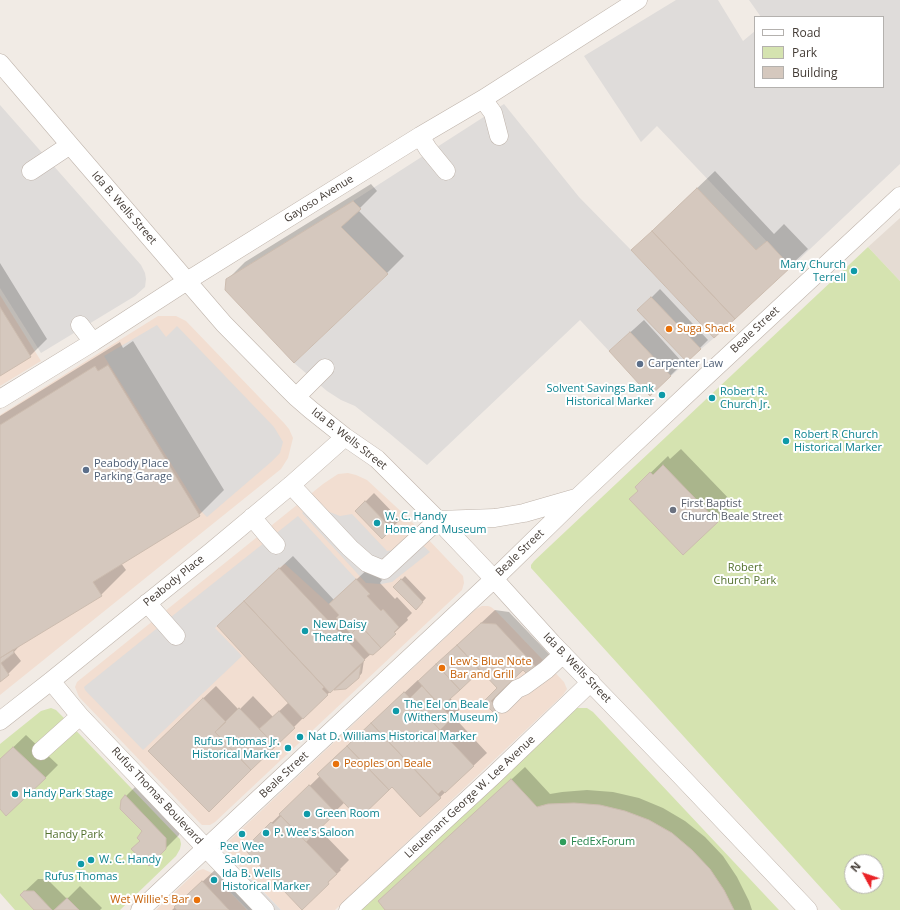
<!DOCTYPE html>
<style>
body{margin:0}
#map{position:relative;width:900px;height:910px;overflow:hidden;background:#f1ebe5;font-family:"Open Sans",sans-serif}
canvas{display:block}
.legend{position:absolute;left:754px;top:16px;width:130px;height:72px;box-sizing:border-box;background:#fff;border:1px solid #b4b1ae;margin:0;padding:5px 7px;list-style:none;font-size:12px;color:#433b35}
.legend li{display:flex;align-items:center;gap:8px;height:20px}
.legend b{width:20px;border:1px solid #b4b1ae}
.north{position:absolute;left:844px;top:854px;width:40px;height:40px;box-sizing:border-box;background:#fff;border:1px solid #b4b1ae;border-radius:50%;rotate:310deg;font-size:11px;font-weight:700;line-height:16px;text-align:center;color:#433b35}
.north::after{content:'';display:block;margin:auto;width:14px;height:18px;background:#ea2327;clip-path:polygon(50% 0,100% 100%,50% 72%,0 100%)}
</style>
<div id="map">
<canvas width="900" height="910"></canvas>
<ul class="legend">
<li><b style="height:5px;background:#fff"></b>Road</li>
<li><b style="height:11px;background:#d5e3b0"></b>Park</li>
<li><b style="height:11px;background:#d5c8be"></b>Building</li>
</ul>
<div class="north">N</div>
</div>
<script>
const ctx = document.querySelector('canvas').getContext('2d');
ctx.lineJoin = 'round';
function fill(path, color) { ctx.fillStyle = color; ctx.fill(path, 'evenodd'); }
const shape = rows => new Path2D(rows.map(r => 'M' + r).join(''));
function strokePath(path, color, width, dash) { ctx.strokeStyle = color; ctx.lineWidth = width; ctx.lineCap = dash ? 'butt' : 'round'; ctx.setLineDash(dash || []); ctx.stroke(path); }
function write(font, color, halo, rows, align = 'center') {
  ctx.font = font + ' "Open Sans",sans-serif'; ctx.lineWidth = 4; ctx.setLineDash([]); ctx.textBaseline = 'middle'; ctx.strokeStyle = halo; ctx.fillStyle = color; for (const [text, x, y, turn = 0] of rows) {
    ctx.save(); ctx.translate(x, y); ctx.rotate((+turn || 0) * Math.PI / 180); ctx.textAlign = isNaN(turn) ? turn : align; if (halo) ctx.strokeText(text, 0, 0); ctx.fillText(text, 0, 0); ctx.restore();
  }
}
fill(shape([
 [900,218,900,281,868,247]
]), '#e5dcd3');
fill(shape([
 [0,295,41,361,0,386],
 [158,316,176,316,186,321,284,423,289,429,293,438,288,458,281,469,0,695,0,415],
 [348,473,356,475,367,480,407,517,463,576,464,583,462,590,215,822,210,825,202,825,199,822,79,697,75,687,77,682,323,484,338,474],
 [482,606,488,606,491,607,496,611,564,682,567,689,563,695,335,910,281,910,232,858,228,853,228,848,230,840,476,609],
 [203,869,212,873,247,910,156,910,197,871]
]), '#f2ded1');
fill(shape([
 [868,247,900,281,900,910,841,910,531,568,531,565,534,561],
 [852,862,876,862,876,886,852,886],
 [51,708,56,710,63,717,177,836,180,839,181,844,180,849,176,856,120,910,15,910,0,893,0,744,41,711],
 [575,708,587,708,593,712,779,910,360,910]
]), '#d5e3b0');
fill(shape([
 [676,0,718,0,743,41,755,31,755,87,883,87,883,17,761,17,749,0,900,0,900,164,791,267,657,126,641,142,584,56],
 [504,104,579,197,631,250,714,338,701,349,651,297,638,310,687,362,671,376,630,332,609,351,580,320,427,465,389,433,355,406,341,400,327,391,294,363,388,274,341,227,361,209,353,201],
 [0,105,141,265,145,273,146,279,145,287,135,296,41,353,0,288],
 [157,325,166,337,177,326,274,427,283,442,280,453,271,462,207,517,200,510,104,356],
 [317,502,327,511,340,516,352,514,387,551,401,549,414,537,430,552,392,582,381,584,366,583,302,513],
 [298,516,356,579,329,604,285,564,279,568,215,628,242,656,143,750,85,690,84,687,191,601],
 [243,871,281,910,272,910,239,875],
 [228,882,256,910,248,910,224,886]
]), '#dfdcda');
fill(shape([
 [715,171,774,234,784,224,808,249,714,337,646,237],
 [371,184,377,191,358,210,404,256,387,273,227,280,245,262],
 [0,263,47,339,30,356,0,375],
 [660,289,708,340,700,348,639,310],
 [644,320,683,363,670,376,624,338],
 [133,341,224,490,199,515,121,563,126,570,101,595,23,642,14,652,21,661,8,674,0,681,0,416,120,342,123,348],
 [681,449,734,504,717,521,639,490,636,487,668,456,670,459],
 [374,493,400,520,382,537,356,511],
 [293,556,334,600,370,567,382,580,380,583,395,599,397,597,412,613,407,618,408,620,372,654,371,654,364,660,362,673,358,678,346,688,333,689,302,718,302,719,294,727,162,738,216,686,239,710,253,696,273,717,289,702,231,613],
 [405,576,426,598,416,609,394,587],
 [495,610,509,612,550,655,530,676,524,669,504,688,511,695,498,708,484,702,498,688,481,669,450,698,460,709,453,716,487,753,420,816,392,786,345,802,318,828,349,860,340,869,341,870,302,908,261,833,320,776,331,761,418,680,419,681],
 [26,735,58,765,45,778,0,808,0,760],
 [525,767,550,794,562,792,587,790,613,792,639,798,663,808,685,821,705,837,723,856,737,877,749,901,752,910,387,910,392,889],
 [139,783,179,825,179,835,149,865,141,841,144,831,122,800],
 [216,869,255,910,172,910,184,899],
 [38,879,47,879,67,899,80,886,102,908,100,910,35,910,21,895]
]), '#0003');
const building = shape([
 [697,188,756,250,767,241,791,267,735,319,652,231,697,188],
 [353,201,361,209,341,227,388,274,294,363,225,290,226,279,353,201],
 [652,231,735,319,714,338,631,250,652,231],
 [651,297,701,349,687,362,637,310,651,297],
 [0,307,31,357,0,376,0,307],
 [630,332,671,376,650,396,609,351,630,332],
 [108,365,200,516,93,582,102,596,0,658,0,425,95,366,98,371,108,365],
 [663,465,718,522,683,555,629,499,638,491,635,487,650,472,653,475,663,465],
 [365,501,392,529,382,539,355,511,365,501],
 [279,568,365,660,330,693,244,601,279,568],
 [356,579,370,594,367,596,381,611,383,609,399,627,394,632,396,634,381,648,360,625,351,634,336,618,339,615,329,604,356,579],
 [401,579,423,602,416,610,393,587,401,579],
 [244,601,324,687,322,689,328,695,303,719,217,626,244,601],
 [481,623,496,624,538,669,530,677,523,670,491,701,498,708,494,713,483,702,497,688,457,645,481,623],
 [360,625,381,648,373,655,369,654,351,634,360,625],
 [457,645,480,671,460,690,436,664,457,645],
 [13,650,14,653,1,663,9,675,0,682,0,658,13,650],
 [436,664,460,690,441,707,418,681,436,664],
 [361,665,359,678,346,689,334,690,361,665],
 [422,686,452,718,440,730,410,698,422,686],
 [404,692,474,766,445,793,442,790,438,794,371,723,404,692],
 [203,698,226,722,215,732,251,770,209,812,148,751,203,698],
 [239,708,276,746,251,770,215,732,239,708],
 [279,711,295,728,276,746,259,729,279,711],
 [371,723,441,798,420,817,392,787,389,790,347,746,371,723],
 [347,746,389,790,359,819,317,774,347,746],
 [13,747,46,778,6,816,0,809,0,759,13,747],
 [511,779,537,807,548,804,574,803,600,805,625,811,649,820,672,833,692,850,710,869,724,890,734,910,385,910,378,901,511,779],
 [309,785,336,813,306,842,279,814,309,785],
 [125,795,166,838,166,849,149,866,131,849,140,841,137,838,142,831,120,809,121,800,125,795],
 [281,816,337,874,328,882,329,884,302,910,247,852,247,846,271,822,273,824,281,816],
 [202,881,229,910,177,910,174,907,202,881],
 [24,891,34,891,52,910,34,910,20,895,24,891],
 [67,898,79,910,54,910,67,898]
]);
fill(building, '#d5c8be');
strokePath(building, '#ccbcaf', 1);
const minor = shape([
 [0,63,18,84,70,145,224,324,285,386,296,397,311,410,345,437,377,459,438,520,494,579,552,643,678,773,808,910],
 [483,99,493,113,499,136],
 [420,136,428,149,446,171],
 [31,171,70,145],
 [80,325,93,342],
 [296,397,325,368],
 [0,399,93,342,187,281,420,136,483,99,638,0],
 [291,485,350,548,367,563,384,570,438,520,495,518,524,513,576,498],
 [252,517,267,535,276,545],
 [147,603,176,636],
 [51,681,80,716,265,910],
 [502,704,517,689,524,686,546,670,563,654],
 [0,721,51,681,212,551,291,485,345,437],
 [41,751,80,716],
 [140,910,206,848,494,579,578,497,700,382,900,196],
 [348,910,494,775,591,682]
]);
strokePath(minor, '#bfb4ab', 19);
strokePath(minor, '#fff', 18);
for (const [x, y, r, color] of [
 [854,271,4,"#0f9aa8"],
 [669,329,4,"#e8710a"],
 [640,364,4,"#5c6f8a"],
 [662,395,4,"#0f9aa8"],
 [712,398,4,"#0f9aa8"],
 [786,441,4,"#0f9aa8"],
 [86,470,4,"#5c6f8a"],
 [673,510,4,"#6b7280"],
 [377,523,4,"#0f9aa8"],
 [305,631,4,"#0f9aa8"],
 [442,668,4,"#e8710a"],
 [396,711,4,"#0f9aa8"],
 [300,737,4,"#0f9aa8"],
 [288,748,4,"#0f9aa8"],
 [336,764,4,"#e8710a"],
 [15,794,4,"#0f9aa8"],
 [307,814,4,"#0f9aa8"],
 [266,833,4,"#0f9aa8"],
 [242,834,4,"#0f9aa8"],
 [563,842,4,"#2e9e5b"],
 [91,860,4,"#0f9aa8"],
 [81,864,4,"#0f9aa8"],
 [214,880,4,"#0f9aa8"],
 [197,900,4,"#e8710a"]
]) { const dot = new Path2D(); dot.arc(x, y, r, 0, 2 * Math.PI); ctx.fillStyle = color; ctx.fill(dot); strokePath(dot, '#fff', 1.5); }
write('11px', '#433b35', '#fff', [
 ["Gayoso Avenue",319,199,-32],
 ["Ida B. Wells Street",124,208,49],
 ["Beale Street",755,330,-43],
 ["Ida B. Wells Street",349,439,38],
 ["Beale Street",520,553,-44],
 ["Peabody Place",174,581,-39],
 ["Ida B. Wells Street",577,668,46],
 ["Beale Street",284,775,-43],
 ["Rufus Thomas Boulevard",157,796,47],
 ["Lieutenant George W. Lee Avenue",470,797,-43]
]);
write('11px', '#0d838f', '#fff', [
 ["Mary Church",846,265,"right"],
 ["Terrell",846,278,"right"],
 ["Solvent Savings Bank",654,389,"right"],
 ["Historical Marker",654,402,"right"],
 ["Robert R.",720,392],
 ["Church Jr.",720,405],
 ["Robert R Church",794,435],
 ["Historical Marker",794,448],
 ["W. C. Handy",385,517],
 ["Home and Museum",385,530],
 ["New Daisy",313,625],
 ["Theatre",313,638],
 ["The Eel on Beale",404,705],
 ["(Withers Museum)",404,718],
 ["Nat D. Williams Historical Marker",308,737],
 ["Rufus Thomas Jr.",280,742,"right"],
 ["Historical Marker",280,755,"right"],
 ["Handy Park Stage",23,794],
 ["Green Room",315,814],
 ["P. Wee's Saloon",274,833],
 ["Pee Wee",242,847,"center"],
 ["Saloon",242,860,"center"],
 ["W. C. Handy",99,860],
 ["Ida B. Wells",222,874],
 ["Historical Marker",222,887],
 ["Rufus Thomas",81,877,"center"]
], 'left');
write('11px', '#c56008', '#fff', [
 ["Suga Shack",677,329],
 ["Lew's Blue Note",450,662],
 ["Bar and Grill",450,675],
 ["Peoples on Beale",344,764],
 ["Wet Willie's Bar",189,900,"right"]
], 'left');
write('11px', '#4e5e75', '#fff', [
 ["Carpenter Law",648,364],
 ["Peabody Place",94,464],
 ["Parking Garage",94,477]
], 'left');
write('11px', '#5b616d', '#fff', [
 ["First Baptist",681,504],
 ["Church Beale Street",681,517]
], 'left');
write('11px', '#52702d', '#fff', [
 ["Robert",745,568],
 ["Church Park",745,581],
 ["Handy Park",74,835]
]);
write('11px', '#27864d', '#fff', [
 ["FedExForum",571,842]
], 'left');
</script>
